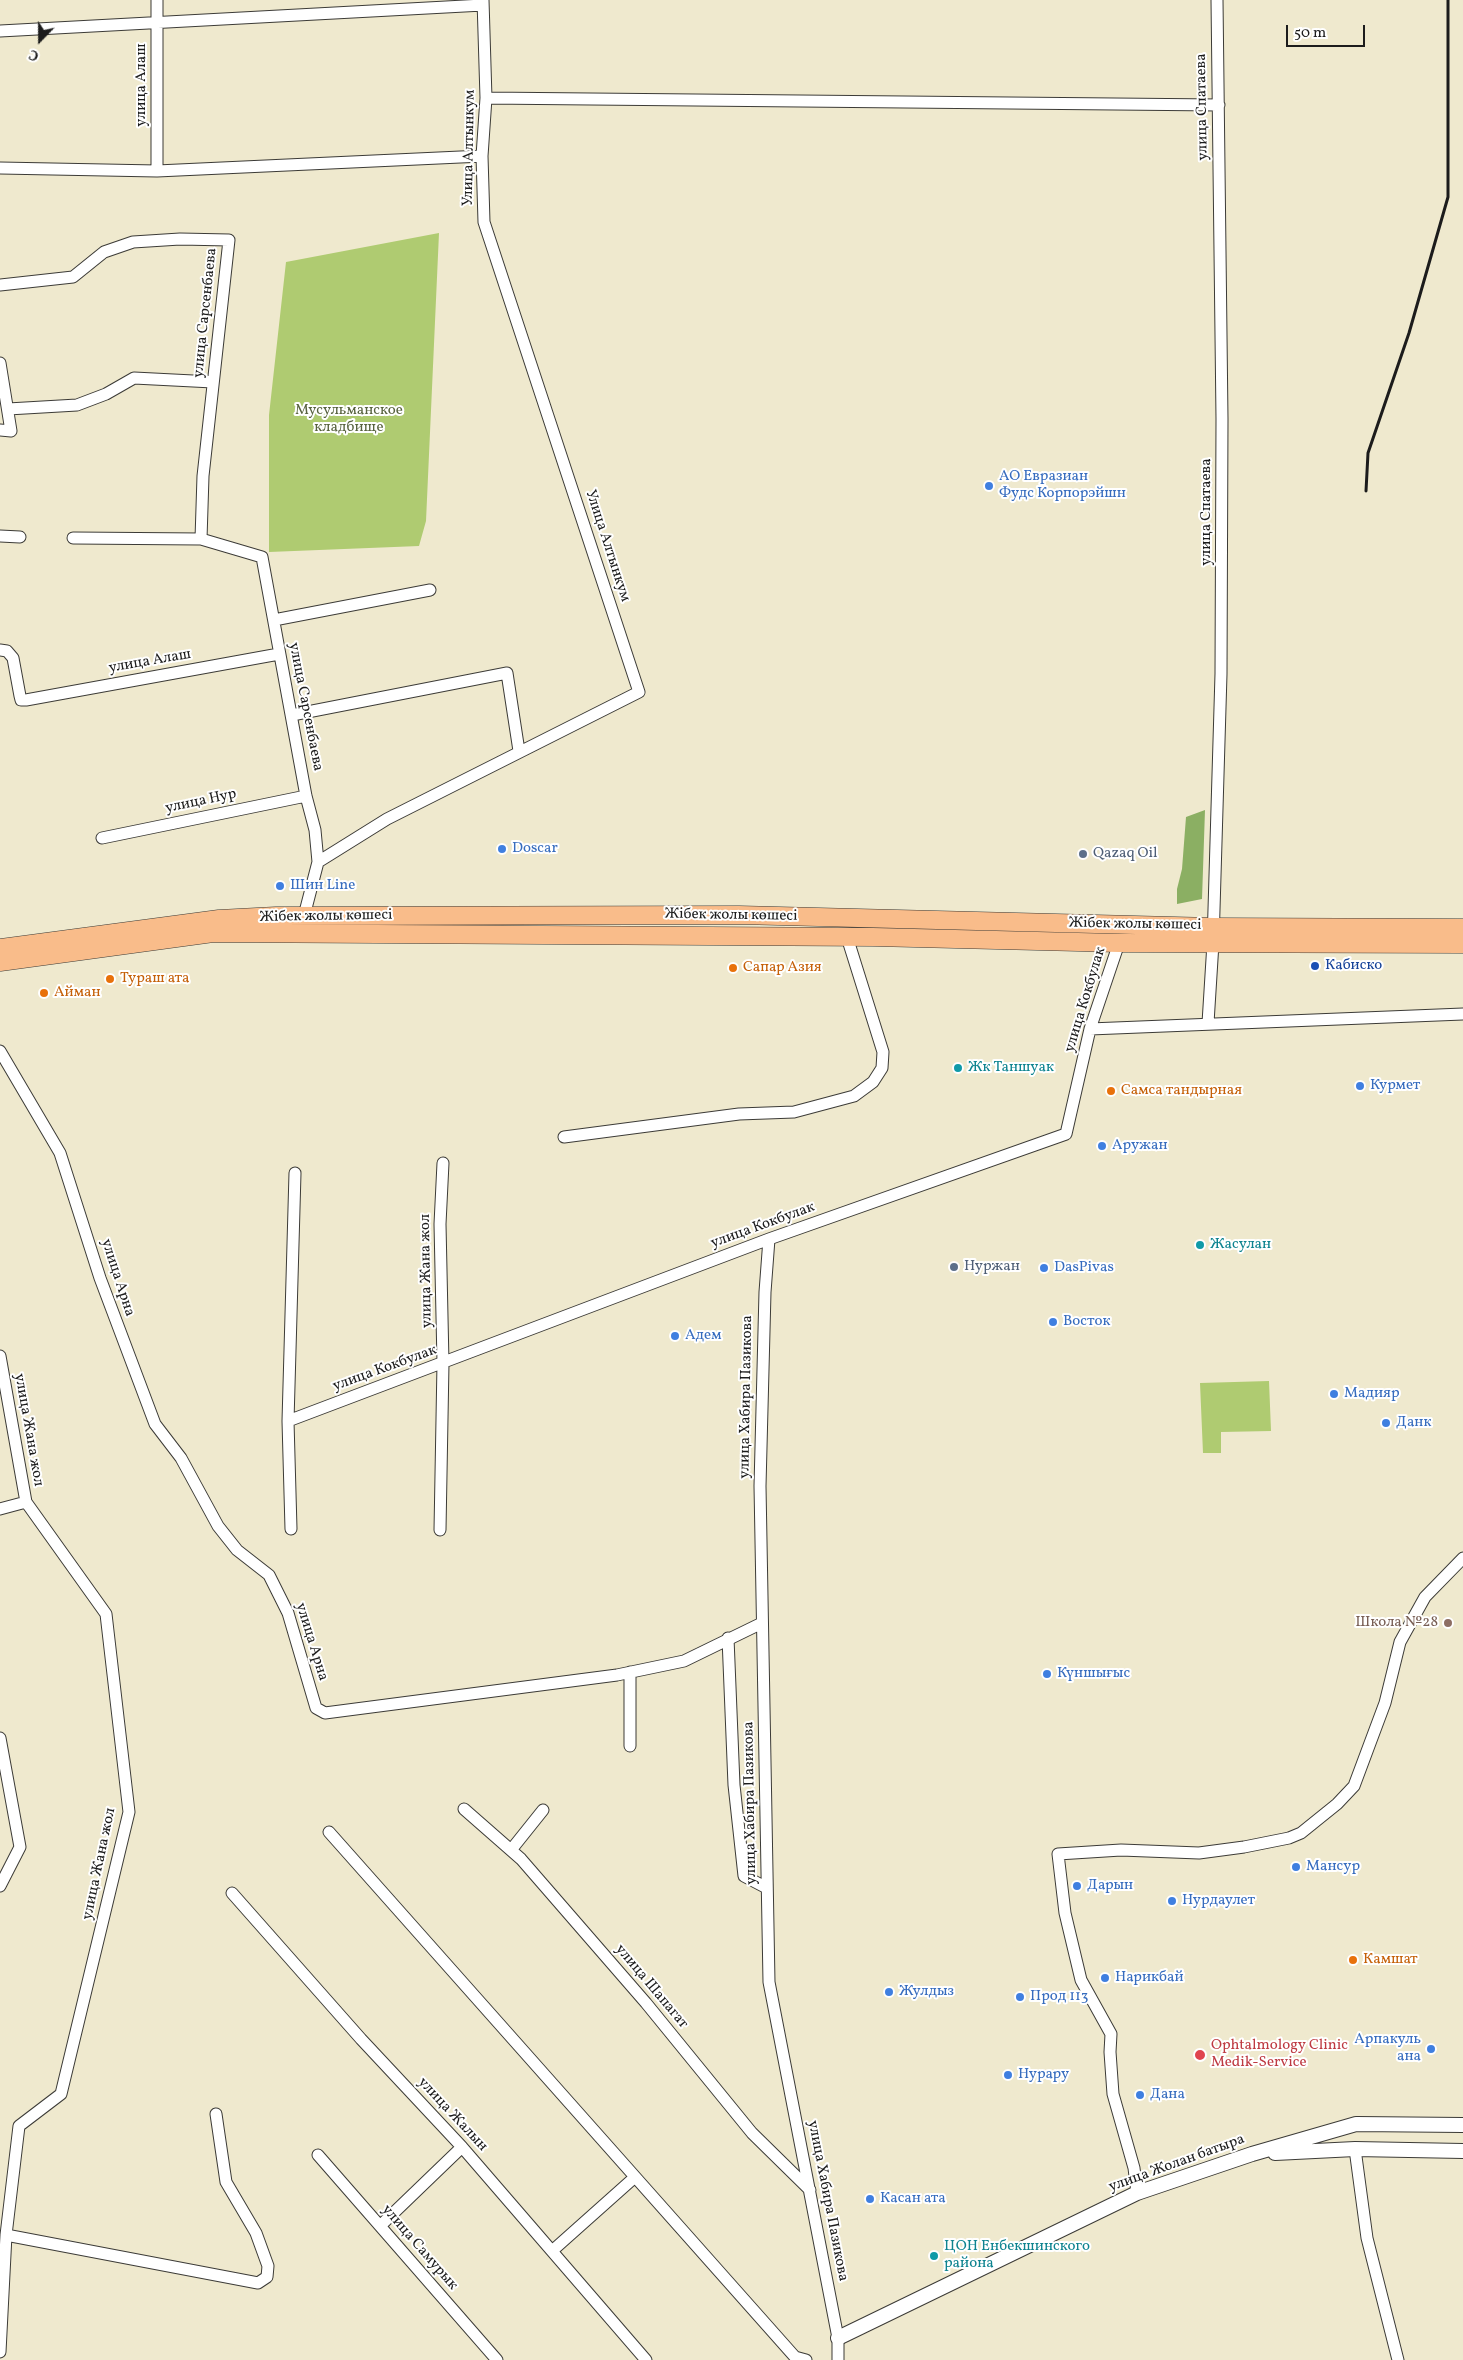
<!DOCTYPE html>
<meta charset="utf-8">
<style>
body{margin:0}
#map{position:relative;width:1463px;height:2360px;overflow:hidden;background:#efe9ce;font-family:Vollkorn,serif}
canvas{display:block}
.north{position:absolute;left:15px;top:15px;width:50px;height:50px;-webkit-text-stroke:4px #fff;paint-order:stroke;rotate:202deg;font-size:14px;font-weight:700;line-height:20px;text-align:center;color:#1c1c1c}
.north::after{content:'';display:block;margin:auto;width:18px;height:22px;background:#1c1c1c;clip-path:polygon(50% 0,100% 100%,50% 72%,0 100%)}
.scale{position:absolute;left:1286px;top:25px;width:79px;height:22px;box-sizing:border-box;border:2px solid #1c1c1c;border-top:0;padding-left:6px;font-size:15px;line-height:18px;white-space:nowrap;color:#1c1c1c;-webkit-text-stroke:4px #fff;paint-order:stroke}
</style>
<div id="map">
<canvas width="1463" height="2360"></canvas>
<div class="north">С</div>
<div class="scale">50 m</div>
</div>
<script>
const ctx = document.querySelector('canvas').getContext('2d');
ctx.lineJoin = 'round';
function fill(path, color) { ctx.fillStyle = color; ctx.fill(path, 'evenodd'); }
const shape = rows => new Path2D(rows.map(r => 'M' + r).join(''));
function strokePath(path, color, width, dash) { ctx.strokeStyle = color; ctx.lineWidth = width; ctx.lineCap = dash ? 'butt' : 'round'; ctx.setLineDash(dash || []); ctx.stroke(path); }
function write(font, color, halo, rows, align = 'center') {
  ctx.font = font + ' Vollkorn,serif'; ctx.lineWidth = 4; ctx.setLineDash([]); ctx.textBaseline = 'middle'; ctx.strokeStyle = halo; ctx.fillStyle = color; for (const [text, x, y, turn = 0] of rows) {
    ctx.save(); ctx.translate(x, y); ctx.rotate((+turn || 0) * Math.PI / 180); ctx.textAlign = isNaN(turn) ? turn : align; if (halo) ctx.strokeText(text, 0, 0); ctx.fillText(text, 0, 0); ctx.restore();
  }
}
fill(shape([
 [439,233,426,521,419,546,269,552,269,415,286,262],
 [1269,1381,1271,1431,1221,1432,1221,1453,1203,1453,1200,1383]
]), '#afcb71');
fill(shape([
 [1205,810,1202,899,1177,904,1177,889,1182,869,1186,817]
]), '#8baf63');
const minor = shape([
 [157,0,157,171],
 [0,31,483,5],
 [486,98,1219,105],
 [0,168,157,171,482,156],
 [0,285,73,277,104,252,133,242,180,239,229,240,203,476,201,539],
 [0,363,11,431,0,430],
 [8,409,77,405,106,394,134,378,213,382],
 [0,536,20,537],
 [73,538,201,539,262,557,306,796,315,830,318,862],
 [274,620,430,590],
 [0,650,7,651,13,658,20,696,21,700,26,700,279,654],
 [292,715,507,673,519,751],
 [102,838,306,796],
 [304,916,318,862,387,819,639,692,484,222,482,156,486,98,483,0],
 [1208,1023,1213,943,1221,674,1222,419,1217,0],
 [1090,1029,1463,1014],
 [0,1051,60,1153,100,1278,155,1424,181,1458,218,1526,237,1550,269,1575,288,1613,316,1708,325,1713,617,1675,684,1661,762,1623],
 [564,1137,739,1114,794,1112,854,1096,873,1082,882,1068,883,1052,847,937],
 [769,1239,765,1292,760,1486,769,1982,838,2338,838,2360],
 [0,1356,26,1502,106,1614,129,1812,61,2094,19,2126,6,2235,0,2352],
 [288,1421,769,1239,1066,1134,1090,1029,1119,943],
 [0,1509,26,1502],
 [291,1529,288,1421,295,1173],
 [440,1530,443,1363,440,1224,443,1163],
 [728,1638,734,1785,744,1876,767,1888],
 [0,1738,20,1847,0,1886],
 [630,1746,630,1672],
 [464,1809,521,1859,646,2003,752,2133,810,2190],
 [329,1832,795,2357,806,2360],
 [511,1850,543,1810],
 [232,1893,361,2039,462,2147,646,2360],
 [1355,2149,1367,2238,1398,2360],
 [318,2155,497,2360],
 [1137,2193,1134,2168,1113,2094,1110,2052,1111,2034,1081,1980,1065,1913,1058,1854,1121,1850,1199,1853,1244,1847,1289,1838,1301,1833,1337,1804,1354,1786,1385,1703,1400,1642,1425,1597,1463,1558],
 [380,2226,462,2147],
 [6,2235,258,2283,267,2277,268,2266,256,2233,226,2182,216,2114],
 [552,2251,635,2177]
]);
const tertiary = shape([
 [1275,2153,1355,2149,1463,2151],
 [838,2338,1137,2193,1252,2154,1356,2124,1463,2125]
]);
const primary = shape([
 [0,948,219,919,276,916,739,915,1214,927,1463,928],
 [0,962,213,933,873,937,1119,943,1463,944]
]);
strokePath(minor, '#3c3b37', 13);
strokePath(tertiary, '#3c3b37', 16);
strokePath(primary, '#3c3b37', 19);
strokePath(minor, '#fff', 11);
strokePath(tertiary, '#fff', 14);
strokePath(primary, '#f9bc8a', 18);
strokePath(shape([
 [1366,491,1368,453,1409,333,1448,197,1448,0]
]), '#1c1c1c', 3);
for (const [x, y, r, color] of [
 [989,486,5,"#3f7fe0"],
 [502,849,5,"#3f7fe0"],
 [1083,854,5,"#5c6f8a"],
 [280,886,5,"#3f7fe0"],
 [1315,966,5,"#1a4fb4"],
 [733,968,5,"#e8710a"],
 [110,979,5,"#e8710a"],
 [44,993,5,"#e8710a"],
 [958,1068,5,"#0f9aa8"],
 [1360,1086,5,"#3f7fe0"],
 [1111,1091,5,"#e8710a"],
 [1102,1146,5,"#3f7fe0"],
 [1200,1245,5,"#0f9aa8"],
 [954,1267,5,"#5c6f8a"],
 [1044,1268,5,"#3f7fe0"],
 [1053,1322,5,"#3f7fe0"],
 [675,1336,5,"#3f7fe0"],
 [1334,1394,5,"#3f7fe0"],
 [1386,1423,5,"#3f7fe0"],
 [1448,1623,5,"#8d6e63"],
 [1047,1674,5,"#3f7fe0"],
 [1296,1867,5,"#3f7fe0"],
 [1077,1886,5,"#3f7fe0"],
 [1172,1901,5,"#3f7fe0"],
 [1353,1960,5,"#e8710a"],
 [1105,1978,5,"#3f7fe0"],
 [889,1992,5,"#3f7fe0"],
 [1020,1997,5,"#3f7fe0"],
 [1431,2049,5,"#3f7fe0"],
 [1200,2055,6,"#e0444e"],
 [1008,2075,5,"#3f7fe0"],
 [1140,2095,5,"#3f7fe0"],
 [870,2199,5,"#3f7fe0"],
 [934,2256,5,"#0f9aa8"]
]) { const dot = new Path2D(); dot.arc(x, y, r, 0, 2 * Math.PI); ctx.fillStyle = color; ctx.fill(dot); strokePath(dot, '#fff', 2); }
write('15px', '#1c1c1c', '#fff', [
 ["улица Алаш",142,85,-90],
 ["улица Спатаева",1203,107,-91],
 ["Улица Алтынкум",470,148,-89],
 ["улица Сарсенбаева",206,313,-84],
 ["улица Спатаева",1207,512,-90],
 ["Улица Алтынкум",607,546,72],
 ["улица Алаш",150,662,-10],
 ["улица Сарсенбаева",305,707,79],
 ["улица Нур",201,802,-12],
 ["Жібек жолы көшесі",731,916,1],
 ["Жібек жолы көшесі",326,917,-1],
 ["Жібек жолы көшесі",1135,925,1],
 ["улица Кокбулак",1086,1000,-73],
 ["улица Кокбулак",763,1226,-20],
 ["улица Жана жол",427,1271,-91],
 ["улица Арна",117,1278,72],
 ["улица Кокбулак",385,1369,-20],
 ["улица Хабира Пазикова",747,1397,-89],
 ["улица Жана жол",28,1430,80],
 ["улица Арна",311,1642,73],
 ["улица Хабира Пазикова",751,1803,-91],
 ["улица Жана жол",100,1864,-78],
 ["улица Шапагат",651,1987,50],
 ["улица Жалын",452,2115,47],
 ["улица Жолан батыра",1177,2164,-20],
 ["улица Хабира Пазикова",827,2201,79],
 ["улица Самурык",419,2248,49]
]);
write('15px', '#57623e', '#fff', [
 ["Мусульманское",349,411],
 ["кладбище",349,428]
]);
write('15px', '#366cbe', '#fff', [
 ["АО Евразиан",999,477],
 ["Фудс Корпорэйшн",999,494],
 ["Doscar",512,849],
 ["Шин Line",290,886],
 ["Курмет",1370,1086],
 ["Аружан",1112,1146],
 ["DasPivas",1054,1268],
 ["Восток",1063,1322],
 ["Адем",685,1336],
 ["Мадияр",1344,1394],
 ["Данк",1396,1423],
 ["Күншығыс",1057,1674],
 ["Мансур",1306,1867],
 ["Дарын",1087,1886],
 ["Нурдаулет",1182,1901],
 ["Нарикбай",1115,1978],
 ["Жулдыз",899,1992],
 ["Прод 113",1030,1997],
 ["Арпакуль",1421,2040,"right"],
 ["ана",1421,2057,"right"],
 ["Нурару",1018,2075],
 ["Дана",1150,2095],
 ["Касан ата",880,2199]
], 'left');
write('15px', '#4e5e75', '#fff', [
 ["Qazaq Oil",1093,854],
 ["Нуржан",964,1267]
], 'left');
write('15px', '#164399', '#fff', [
 ["Кабиско",1325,966]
], 'left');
write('15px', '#c56008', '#fff', [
 ["Сапар Азия",743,968],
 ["Тураш ата",120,979],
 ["Айман",54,993],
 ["Самса тандырная",1121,1091],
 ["Камшат",1363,1960]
], 'left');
write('15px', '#0d838f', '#fff', [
 ["Жк Таншуак",968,1068],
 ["Жасулан",1210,1245],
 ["ЦОН Енбекшинского",944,2247],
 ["района",944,2264]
], 'left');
write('15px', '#785e54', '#fff', [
 ["Школа №28",1438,1623]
], 'right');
write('15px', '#be3a42', '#fff', [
 ["Ophtalmology Clinic",1211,2046],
 ["Medik-Service",1211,2063]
], 'left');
</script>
